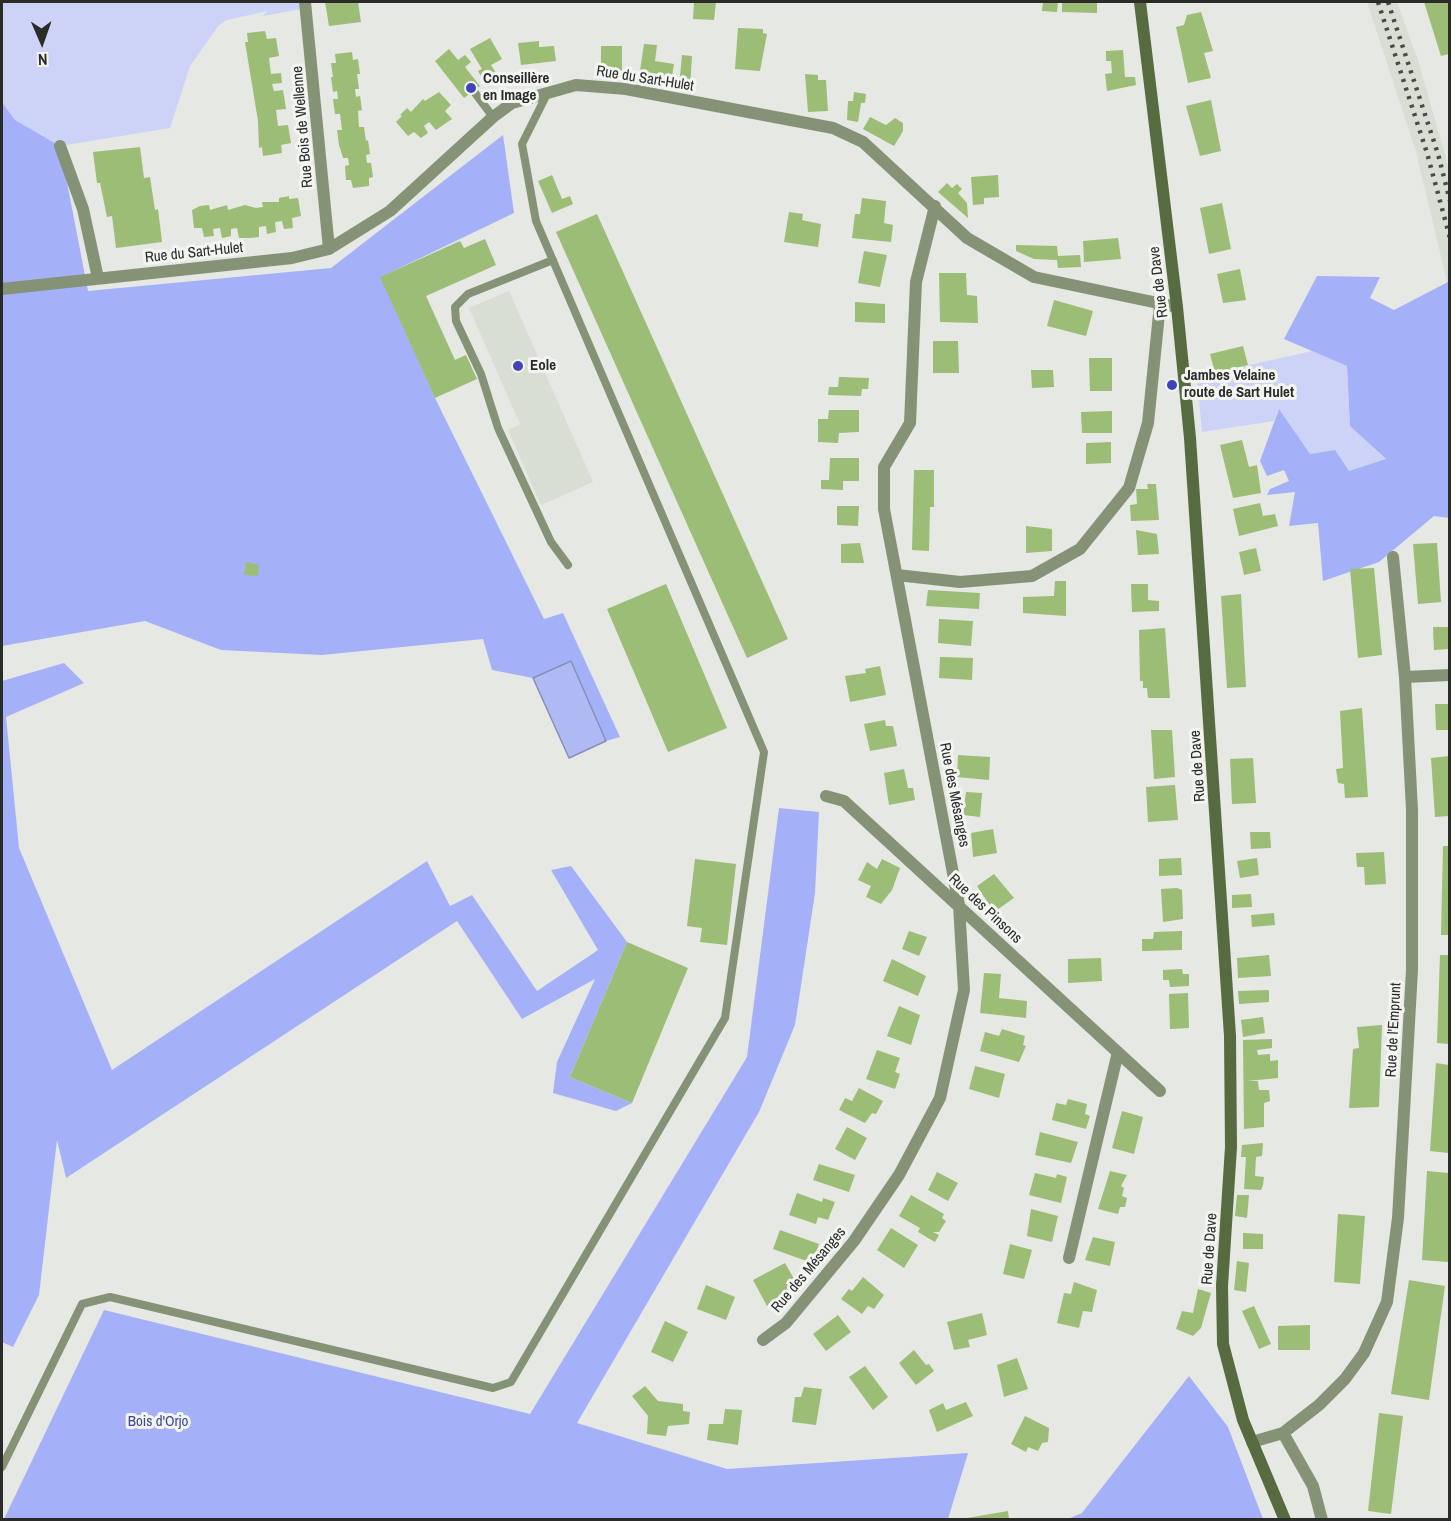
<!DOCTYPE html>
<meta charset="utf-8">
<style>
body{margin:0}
#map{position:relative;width:1451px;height:1521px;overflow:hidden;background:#e6e8e3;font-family:"Archivo Narrow",sans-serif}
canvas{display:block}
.frame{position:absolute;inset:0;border:3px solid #2b2c2a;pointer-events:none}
.north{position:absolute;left:12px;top:12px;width:60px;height:60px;-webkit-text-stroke:4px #f3f5f0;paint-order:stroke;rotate:178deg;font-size:16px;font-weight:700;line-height:24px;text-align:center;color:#2b2c2a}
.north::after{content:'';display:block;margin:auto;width:21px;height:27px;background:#2b2c2a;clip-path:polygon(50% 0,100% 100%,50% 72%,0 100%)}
</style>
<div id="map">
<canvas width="1451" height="1521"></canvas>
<div class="frame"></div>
<div class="north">N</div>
</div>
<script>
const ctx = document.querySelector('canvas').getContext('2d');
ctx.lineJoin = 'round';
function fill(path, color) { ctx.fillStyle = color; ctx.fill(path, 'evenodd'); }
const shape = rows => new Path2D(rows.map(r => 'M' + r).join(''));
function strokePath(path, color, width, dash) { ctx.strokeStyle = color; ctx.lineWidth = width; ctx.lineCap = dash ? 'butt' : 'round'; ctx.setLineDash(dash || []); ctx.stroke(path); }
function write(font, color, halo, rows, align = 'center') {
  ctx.font = font + ' "Archivo Narrow",sans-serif'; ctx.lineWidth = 6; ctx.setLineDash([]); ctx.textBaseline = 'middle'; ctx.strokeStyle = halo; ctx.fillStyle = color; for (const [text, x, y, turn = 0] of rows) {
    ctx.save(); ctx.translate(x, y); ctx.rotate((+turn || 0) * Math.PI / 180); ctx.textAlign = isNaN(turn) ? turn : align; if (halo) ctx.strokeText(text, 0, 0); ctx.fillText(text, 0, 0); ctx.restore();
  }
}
fill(shape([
 [1367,2,1397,2,1419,63,1449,169,1449,290,1416,152],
 [509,291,593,482,541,505,508,430,520,424,469,308]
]), '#d8ded3');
fill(shape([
 [2,2,305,2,307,8,263,16,267,11,227,20,219,25,190,66,170,128,60,146,15,120,2,102],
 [1312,351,1347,366,1350,425,1386,460,1349,471,1310,454,1278,410,1274,421,1202,432,1197,377]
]), '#ccd3f7');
fill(shape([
 [2,102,15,120,60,146,88,291,331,268,503,135,514,213,381,277,435,398,544,619,563,613,620,737,606,741,571,661,533,678,492,670,483,639,322,655,221,650,145,621,2,646],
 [1317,276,1380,277,1370,298,1394,310,1448,282,1450,290,1449,518,1434,516,1379,562,1323,581,1318,523,1289,526,1295,492,1267,495,1270,489,1289,481,1284,470,1267,476,1260,461,1279,409,1310,454,1335,450,1349,471,1386,459,1350,426,1347,366,1284,339],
 [64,663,84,683,6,717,19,848,112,1070,427,861,450,906,472,895,537,991,598,950,551,870,571,866,627,942,570,1077,632,1103,616,1111,553,1093,557,1062,595,979,522,1019,457,921,66,1178,57,1140,39,1295,13,1347,2,1342,2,681],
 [779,808,819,812,815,893,795,1025,759,1112,577,1423,727,1469,968,1453,948,1519,4,1519,104,1310,530,1414,747,1057],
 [1189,1376,1228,1427,1263,1519,1068,1519,1082,1513]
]), '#a4b1f8');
const water = shape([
 [571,661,606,741,569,758,533,678,571,661]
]);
fill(water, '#afbaf4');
strokePath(water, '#878fb7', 1.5);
fill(shape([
 [325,2,358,2,361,22,329,26],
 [694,2,716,2,714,20,693,19],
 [1043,2,1058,2,1057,12,1042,11],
 [1062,2,1097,2,1097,13,1062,12],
 [1424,2,1449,2,1449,54,1441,56],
 [1201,12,1213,51,1204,53,1211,78,1188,83,1176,27,1184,25,1187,15],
 [738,28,763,29,763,33,767,34,760,71,735,69],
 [265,31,267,39,276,38,279,56,269,58,271,74,281,73,282,83,272,84,274,91,283,90,286,109,276,110,278,126,288,125,291,143,281,145,282,153,263,156,262,147,259,148,258,121,245,42,248,42,247,33],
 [490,38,502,59,491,65,499,78,486,85,478,71,482,69,470,49],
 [539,41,539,47,554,46,556,61,521,65,518,43],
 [644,44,657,45,655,61,674,64,672,77,640,71],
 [601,46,622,46,622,71,601,71],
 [449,49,458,60,465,55,471,62,465,67,480,86,464,98,435,61],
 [1123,50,1125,77,1135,77,1136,85,1107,91,1105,74,1112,73,1111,61,1106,61,1106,51],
 [352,52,353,60,358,59,360,74,357,74,359,89,355,89,356,97,360,96,362,110,358,111,359,127,364,127,366,141,368,140,370,154,366,155,367,163,371,163,373,177,369,178,369,186,353,188,351,180,346,180,345,166,349,165,348,158,343,158,339,145,337,130,342,130,340,114,335,114,333,99,338,99,337,91,333,92,331,77,333,77,331,63,336,63,335,54],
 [682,55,692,56,690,88,679,86],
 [805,74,818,75,818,80,826,80,828,111,808,112],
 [439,92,451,105,445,111,452,119,436,130,429,122,424,126,428,133,421,138,414,132,408,136,396,122,402,116,400,115,407,108,411,112,423,99,425,101],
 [854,92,866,94,865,103,861,103,858,122,847,120,848,101,853,101],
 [1211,100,1221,151,1200,156,1186,106],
 [870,117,886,125,895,118,903,123,903,131,894,146,863,129],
 [140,147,144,178,150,177,155,210,158,209,162,242,116,248,112,216,107,217,100,183,97,183,93,152],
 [552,175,562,199,570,196,573,204,552,213,538,181],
 [998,175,999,197,984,198,984,204,973,205,971,177],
 [947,183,952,188,957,184,962,189,958,193,967,203,968,218,938,192],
 [289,196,289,199,298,198,301,216,292,218,293,228,284,229,282,221,275,222,276,232,267,234,266,226,259,227,259,237,250,238,239,238,237,228,231,229,231,236,222,238,220,228,213,229,214,236,204,237,202,228,194,228,192,210,200,206,209,205,210,210,227,205,228,210,245,205,256,208,263,207,262,202,279,202,279,198],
 [862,198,886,201,884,223,893,225,891,242,852,238,855,214,860,214],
 [1222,203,1231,249,1209,254,1200,208],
 [789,212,803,214,802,220,821,224,818,247,784,242],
 [597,214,788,639,747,658,556,232],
 [1118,238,1121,259,1084,262,1083,241],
 [485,239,496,265,426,296,455,360,466,355,477,379,435,398,380,277,460,241,464,248],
 [1016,245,1057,246,1058,256,1080,255,1081,267,1058,268,1057,260,1034,259,1016,251],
 [864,251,887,255,880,287,858,283],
 [1240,269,1246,300,1223,303,1217,274],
 [939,273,966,273,967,295,977,296,978,323,940,322],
 [1054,300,1093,311,1086,336,1047,326],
 [855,302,885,304,885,323,855,322],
 [933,341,958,341,959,373,933,373],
 [1243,346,1248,365,1215,373,1210,354],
 [1089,358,1112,358,1112,391,1090,391],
 [1031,370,1053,370,1054,387,1032,388],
 [839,377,869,378,868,389,862,389,861,396,828,395,829,387,838,387],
 [829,410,859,410,859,432,839,433,838,443,818,442,818,419,828,419],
 [1112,411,1112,433,1082,433,1081,412],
 [1242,440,1249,467,1257,465,1261,493,1233,498,1220,445],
 [1111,442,1111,463,1086,464,1086,443],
 [830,458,859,458,859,481,843,481,843,490,821,489,821,480,829,480],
 [914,470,934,470,934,507,930,507,929,551,912,550],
 [1147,484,1156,484,1159,520,1131,521,1130,505,1137,504,1136,489,1148,489],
 [1260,503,1263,516,1275,514,1278,526,1239,536,1233,509],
 [837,506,859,506,858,526,837,525],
 [1026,526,1052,529,1052,551,1026,553],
 [1136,530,1157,534,1159,554,1138,555],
 [860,543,864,563,841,563,841,544],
 [1437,543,1441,602,1418,604,1413,544],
 [1256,548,1261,571,1244,575,1239,552],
 [246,562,259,565,258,576,244,575],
 [1374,568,1382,655,1358,658,1350,569],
 [1055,581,1066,581,1066,616,1023,613,1023,597,1054,596],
 [666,584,727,728,668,752,607,609],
 [1131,584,1148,584,1148,600,1159,601,1159,611,1132,612],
 [928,590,980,593,979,609,926,606],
 [1241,594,1246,687,1227,688,1221,596],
 [939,619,973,621,971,646,938,643],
 [1433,627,1449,627,1449,649,1434,650],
 [1165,628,1170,698,1148,698,1147,688,1143,688,1143,681,1140,681,1139,630],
 [940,657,973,658,972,680,939,678],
 [880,666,886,695,850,702,845,676,866,673,865,669],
 [1435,704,1449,704,1449,730,1436,730],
 [1362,708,1368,797,1345,798,1344,784,1338,783,1336,769,1343,768,1340,711],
 [885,720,886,726,893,726,897,746,870,751,864,724],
 [1151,730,1172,730,1175,777,1154,779],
 [958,755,990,757,989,780,957,777],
 [1449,756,1449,816,1435,817,1431,758],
 [1253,758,1256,803,1232,804,1230,759],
 [904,769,908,788,913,788,915,800,889,805,884,773],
 [1175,785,1178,820,1148,822,1146,787],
 [966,792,982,793,980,817,963,815],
 [993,829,997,853,973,857,971,833],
 [1250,832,1270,832,1271,848,1251,849],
 [1443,846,1449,846,1449,935,1441,935],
 [1384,852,1386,884,1365,885,1364,867,1357,867,1356,853],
 [1181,858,1182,875,1159,876,1159,859],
 [1257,858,1259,875,1240,878,1237,861],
 [695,859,736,864,727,945,700,942,702,928,687,926],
 [882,859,900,868,892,890,881,904,866,897,871,886,858,880,867,862,877,869],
 [994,874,1014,898,994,912,977,886],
 [1177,888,1182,890,1183,919,1163,922,1161,889],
 [1251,894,1252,907,1232,908,1232,895],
 [1274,913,1275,925,1252,927,1251,915],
 [909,931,927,937,919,956,902,949],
 [1182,931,1182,950,1142,951,1142,939,1153,939,1154,932],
 [627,942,688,968,632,1103,570,1077],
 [1269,955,1271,976,1238,978,1237,958],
 [1440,955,1449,955,1449,1044,1437,1043],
 [1101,958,1102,981,1068,983,1068,959],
 [892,959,926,976,918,996,883,981],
 [1182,969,1183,974,1189,974,1189,986,1170,987,1169,980,1163,980,1163,970],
 [984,973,1001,974,999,998,1027,1001,1026,1018,980,1013],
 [1269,990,1269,1002,1239,1004,1238,991],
 [1188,993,1189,1028,1170,1029,1169,994],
 [899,1006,920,1015,911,1045,887,1036],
 [1263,1017,1265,1033,1243,1037,1241,1020],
 [1382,1025,1379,1107,1349,1108,1353,1049,1359,1048,1357,1027],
 [1002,1029,1025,1036,1023,1045,1026,1046,1019,1062,980,1051,985,1032,999,1036],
 [1272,1039,1272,1048,1257,1050,1258,1055,1270,1054,1270,1061,1278,1060,1278,1078,1247,1081,1258,1081,1259,1090,1269,1090,1270,1101,1264,1103,1264,1127,1244,1129,1243,1040],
 [877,1050,900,1058,895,1072,900,1074,895,1089,866,1079],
 [1436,1063,1449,1065,1449,1153,1430,1151],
 [975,1066,1005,1074,999,1098,969,1089],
 [859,1088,883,1101,876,1114,872,1113,865,1123,839,1110,845,1098,852,1101],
 [1068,1099,1087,1104,1085,1114,1090,1116,1086,1129,1052,1120,1056,1103,1066,1105],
 [1122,1111,1143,1117,1134,1154,1112,1148],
 [847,1127,867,1138,855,1160,835,1149],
 [1040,1132,1078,1142,1071,1163,1035,1155],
 [1263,1143,1262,1156,1256,1157,1255,1176,1264,1177,1263,1185,1261,1190,1244,1189,1246,1157,1241,1157,1242,1145],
 [819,1164,855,1175,849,1192,813,1180],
 [1110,1171,1127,1175,1121,1186,1124,1188,1122,1196,1127,1198,1125,1207,1120,1207,1118,1214,1098,1209],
 [1427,1171,1449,1173,1448,1262,1422,1260],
 [937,1172,958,1183,948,1201,928,1190],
 [1035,1173,1056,1178,1057,1174,1067,1177,1061,1203,1029,1195],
 [797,1193,822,1202,823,1198,835,1202,828,1220,818,1217,816,1224,789,1215],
 [911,1195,944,1214,942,1218,946,1221,939,1232,933,1232,939,1235,935,1242,918,1232,920,1228,899,1216],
 [1237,1195,1249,1195,1247,1218,1235,1216],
 [1031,1209,1058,1216,1052,1242,1027,1236],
 [1338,1214,1365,1216,1360,1284,1334,1282],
 [891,1228,918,1245,904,1268,877,1250],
 [780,1230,819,1244,812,1263,773,1249],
 [1243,1233,1263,1234,1263,1249,1243,1249],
 [1093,1237,1115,1242,1110,1266,1085,1260],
 [1010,1244,1032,1250,1024,1279,1003,1274],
 [1237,1261,1249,1263,1246,1292,1234,1290],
 [785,1263,798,1286,767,1306,753,1280],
 [863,1277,884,1295,874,1309,868,1306,862,1314,841,1299,849,1289,852,1291],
 [1409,1280,1445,1286,1429,1400,1391,1394],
 [1074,1282,1097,1290,1092,1312,1083,1311,1079,1328,1057,1323,1064,1293,1071,1294],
 [706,1285,735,1297,726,1320,697,1309],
 [1198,1289,1211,1293,1201,1328,1193,1336,1176,1329,1182,1311,1193,1313],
 [1254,1306,1271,1344,1259,1349,1242,1311],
 [982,1313,987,1335,968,1340,970,1347,954,1350,947,1322],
 [838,1315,851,1332,826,1351,813,1334],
 [665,1321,688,1332,673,1362,651,1352],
 [1310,1325,1310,1350,1278,1350,1278,1326],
 [914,1350,926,1365,929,1364,934,1371,916,1385,899,1363],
 [1017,1358,1028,1389,1004,1397,997,1365],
 [865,1366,888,1397,873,1410,849,1377],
 [645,1386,658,1401,683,1404,683,1411,690,1412,689,1424,668,1426,666,1436,647,1434,648,1416,632,1396],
 [804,1387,822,1389,816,1425,792,1422,795,1397,801,1397],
 [966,1402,973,1416,937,1432,929,1410,943,1403,946,1410],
 [725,1409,742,1410,738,1445,707,1440,709,1424,723,1424],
 [1379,1413,1403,1416,1391,1514,1368,1511],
 [1025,1416,1049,1428,1048,1442,1042,1443,1038,1451,1028,1447,1026,1452,1011,1444],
 [1008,1511,1009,1520,967,1520,967,1518]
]), '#9bbd76');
strokePath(shape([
 [475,93,493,117],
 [553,260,468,294,455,307,456,321,481,374,498,428,551,542,568,565],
 [2,1467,82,1304,110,1297,493,1388,511,1382,725,1018,764,752,536,221,522,144,548,92]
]), '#849375', 8);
strokePath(shape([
 [305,2,329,249],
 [60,146,83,209,98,278],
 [2,289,292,258,329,249,390,211,493,117,512,103,576,85,626,89,833,128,863,142,967,238,1034,277,1177,307],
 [897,575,960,582,1032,576,1080,549,1129,488,1148,423,1160,304],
 [1405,677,1450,675],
 [826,796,844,801,1160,1091],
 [1069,1258,1118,1052],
 [763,1340,786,1323,854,1241,899,1175,940,1098,964,990,959,905,884,509,884,467,910,423,916,282,935,206],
 [1283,1433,1313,1486,1322,1520],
 [1252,1442,1283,1433,1319,1405,1345,1379,1364,1353,1387,1302,1398,1218,1412,970,1412,810,1405,677,1393,557]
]), '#849375', 12);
strokePath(shape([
 [1140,2,1177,307,1190,438,1230,1036,1231,1147,1222,1286,1223,1344,1243,1420,1285,1520]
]), '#566b3f', 12);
strokePath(shape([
 [1378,2,1427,153,1450,238],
 [1388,2,1438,154,1450,201]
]), '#4a4b49', 4.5, [3, 6]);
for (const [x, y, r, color] of [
 [471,88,6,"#4144b9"],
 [518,366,6,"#4144b9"],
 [1172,385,6,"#4144b9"]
]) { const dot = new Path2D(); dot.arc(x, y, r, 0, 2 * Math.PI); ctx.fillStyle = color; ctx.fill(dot); strokePath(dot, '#f3f5f0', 2); }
write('bold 15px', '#2b2c2a', '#f3f5f0', [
 ["Conseillère",483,79],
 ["en Image",483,96],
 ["Eole",530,366],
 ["Jambes Velaine",1184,376],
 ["route de Sart Hulet",1184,393]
], 'left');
write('15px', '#2b2c2a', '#f3f5f0', [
 ["Rue du Sart-Hulet",645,79,9],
 ["Rue Bois de Wellenne",303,127,-95],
 ["Rue du Sart-Hulet",194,253,-6],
 ["Rue de Dave",1159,282,-97],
 ["Rue de Dave",1198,766,-94],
 ["Rue des Mésanges",954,795,79],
 ["Rue des Pinsons",985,909,43],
 ["Rue de l'Emprunt",1394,1030,-87],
 ["Rue de Dave",1210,1249,-86],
 ["Rue des Mésanges",809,1270,-50]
]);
write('15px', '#404799', '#f3f5f0', [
 ["Bois d'Orjo",158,1422]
]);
</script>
